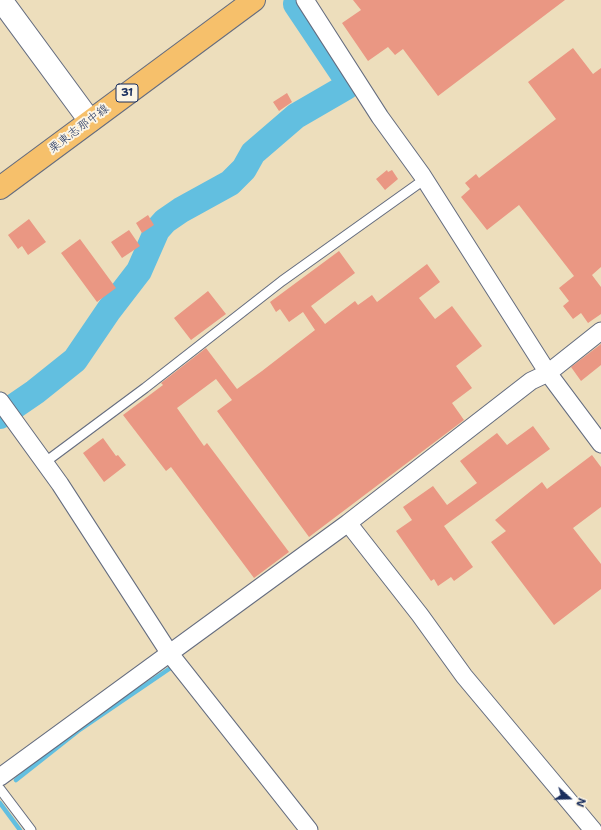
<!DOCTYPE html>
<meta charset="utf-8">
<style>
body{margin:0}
#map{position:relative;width:601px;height:830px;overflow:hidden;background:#eddebc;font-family:"Shantell Sans",sans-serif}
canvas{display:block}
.north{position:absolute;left:549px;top:778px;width:40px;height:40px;-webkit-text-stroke:3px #fcf5e5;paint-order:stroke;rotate:110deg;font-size:11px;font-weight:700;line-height:16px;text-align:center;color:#1b2f5e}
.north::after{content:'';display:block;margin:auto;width:14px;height:18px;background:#1b2f5e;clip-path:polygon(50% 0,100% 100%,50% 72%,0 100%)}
</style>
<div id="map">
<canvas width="601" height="830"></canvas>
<div class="north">N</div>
</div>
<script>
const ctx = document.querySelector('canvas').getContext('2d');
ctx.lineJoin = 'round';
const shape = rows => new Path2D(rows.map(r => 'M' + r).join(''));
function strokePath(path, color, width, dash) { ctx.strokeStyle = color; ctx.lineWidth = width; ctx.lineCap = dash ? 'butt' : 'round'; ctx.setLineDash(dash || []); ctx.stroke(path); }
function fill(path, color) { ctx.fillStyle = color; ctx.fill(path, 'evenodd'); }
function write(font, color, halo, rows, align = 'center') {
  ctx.font = font + ' "Shantell Sans","Klee One",sans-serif'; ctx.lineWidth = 4; ctx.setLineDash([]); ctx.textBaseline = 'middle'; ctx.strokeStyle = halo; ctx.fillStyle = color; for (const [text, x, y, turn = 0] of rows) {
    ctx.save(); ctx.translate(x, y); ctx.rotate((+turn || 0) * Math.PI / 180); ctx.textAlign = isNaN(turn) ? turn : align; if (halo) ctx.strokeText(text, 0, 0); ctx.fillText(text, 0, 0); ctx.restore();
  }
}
strokePath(shape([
 [16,780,78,731,169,669],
 [0,803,20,830]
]), '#62bfe0', 4.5);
strokePath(shape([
 [0,416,35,392,75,360,109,310,139,271,157,230,165,221,181,210,230,183,244,169,253,153,296,116,346,87,349,83,296,4]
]), '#62bfe0', 26);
fill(shape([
 [353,0,565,0,438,96,403,49,395,55,388,47,368,61,342,23,361,10],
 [573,48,593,74,601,68,601,267,592,275,601,287,601,314,588,323,581,313,573,319,563,306,569,301,559,288,574,276,519,205,487,230,461,197,470,189,465,183,476,174,479,178,556,119,528,82],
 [287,93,292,102,279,111,273,102],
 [387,170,388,172,392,170,398,179,385,190,376,179],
 [148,215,154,225,142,233,136,223],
 [29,219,46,242,28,255,22,246,18,249,8,235],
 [129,230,140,246,122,258,111,242],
 [80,239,116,288,97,302,61,253],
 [339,251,355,273,311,306,325,324,355,301,358,305,372,295,377,302,427,264,440,282,419,298,435,319,452,306,482,346,456,366,472,388,452,403,464,420,309,537,217,411,232,400,216,379,177,408,204,446,207,443,289,552,254,578,171,467,166,471,123,415,163,385,161,383,206,348,237,389,262,371,315,330,303,312,289,322,280,309,276,312,270,302],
 [208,291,226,314,191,340,174,318],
 [601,344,601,365,581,381,571,367],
 [533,426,550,449,444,526,473,567,454,581,451,577,438,586,434,579,431,581,396,531,412,520,403,507,433,486,447,505,477,483,460,461,497,433,507,445],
 [103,438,116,456,118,455,126,465,104,482,83,453],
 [592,455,601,467,601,507,573,528,601,564,601,589,554,625,491,542,506,531,495,520,542,482,547,489]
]), '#ea9783');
const service = shape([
 [44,463,145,388,282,281,425,179],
 [0,789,31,830]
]);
const minor = shape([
 [305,0,380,117,422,175,548,373,601,444],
 [0,401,60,484,170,654,309,830],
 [348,523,420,615,464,676,593,830],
 [0,777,348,523,531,381,548,373,601,331]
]);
const tertiary = shape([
 [1,0,90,121]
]);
const primary = shape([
 [0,188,254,0]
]);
strokePath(service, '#646c7f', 11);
strokePath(minor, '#646c7f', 19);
strokePath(tertiary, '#646c7f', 24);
strokePath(primary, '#646c7f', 24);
strokePath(service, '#fff', 9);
strokePath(minor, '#fff', 17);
strokePath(tertiary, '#fff', 22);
strokePath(primary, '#f6c06b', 22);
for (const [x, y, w] of [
 [127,93,22]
]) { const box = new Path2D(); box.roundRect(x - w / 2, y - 9, w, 18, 3); ctx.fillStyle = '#fcf5e5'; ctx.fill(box); strokePath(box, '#1b2f5e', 1); }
write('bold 11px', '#1b2f5e', null, [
 ["31",127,93]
]);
write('12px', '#1b2f5e', '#fcf5e5', [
 ["栗東志那中線",79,129,-37]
]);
</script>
